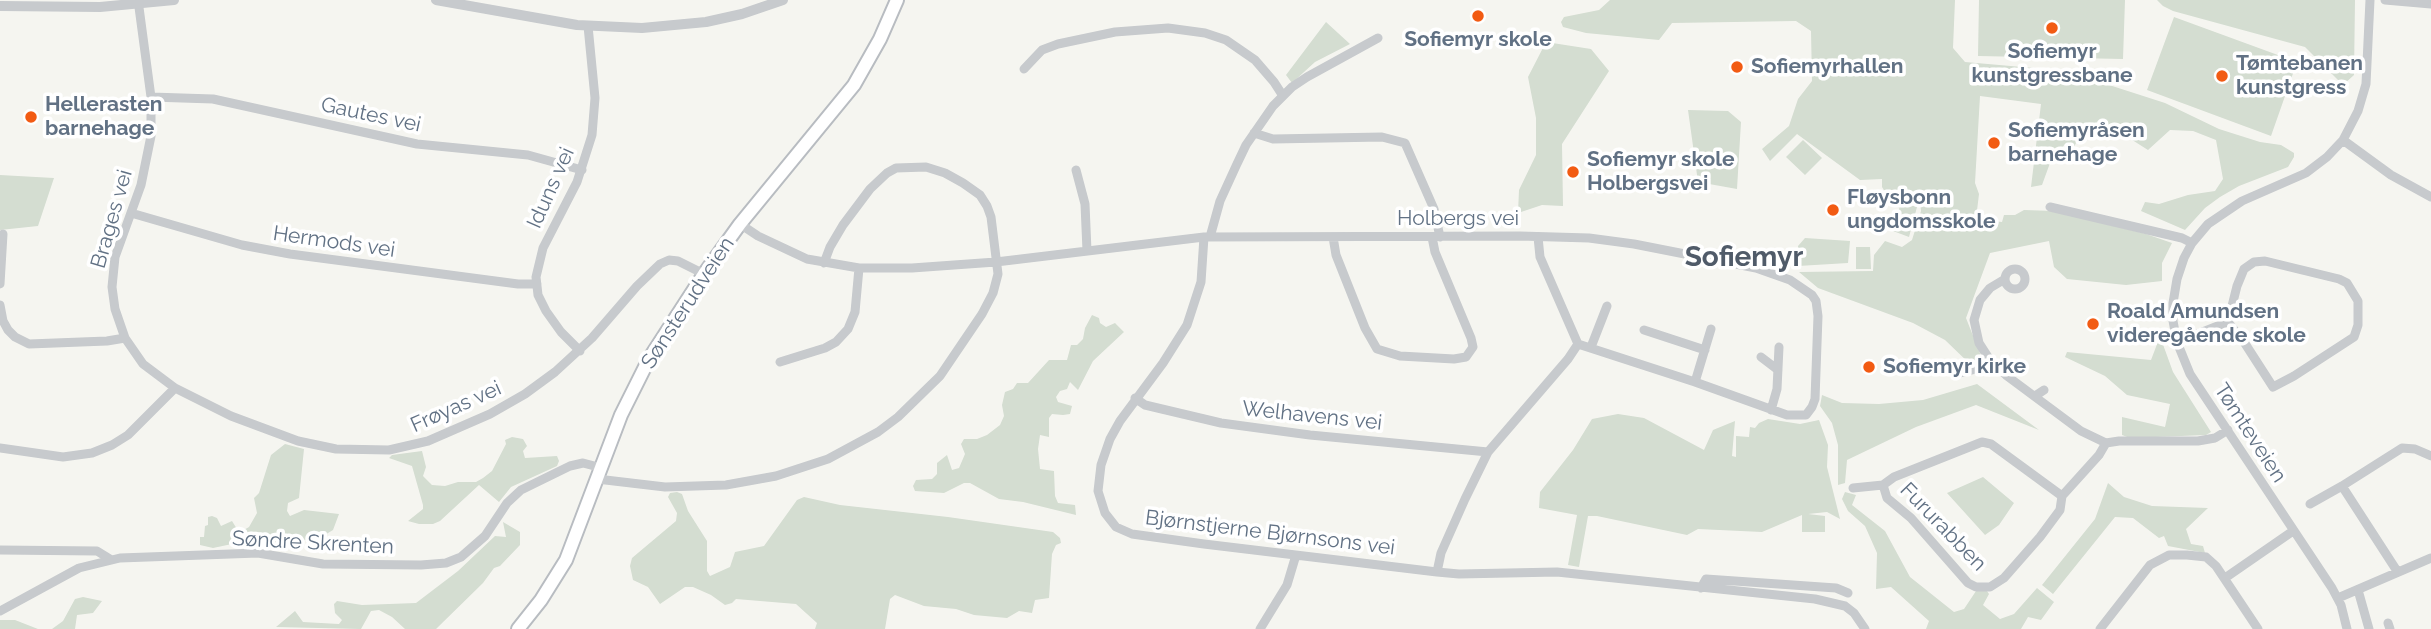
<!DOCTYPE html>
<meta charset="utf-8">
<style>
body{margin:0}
canvas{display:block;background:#f5f5f0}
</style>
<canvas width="2431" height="629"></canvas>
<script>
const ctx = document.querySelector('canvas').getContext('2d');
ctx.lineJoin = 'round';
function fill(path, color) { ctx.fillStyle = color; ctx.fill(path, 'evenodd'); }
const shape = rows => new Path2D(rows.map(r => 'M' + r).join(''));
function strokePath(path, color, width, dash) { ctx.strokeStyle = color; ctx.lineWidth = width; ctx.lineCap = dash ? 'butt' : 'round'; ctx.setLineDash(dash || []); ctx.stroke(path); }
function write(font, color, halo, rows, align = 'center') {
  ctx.font = font + ' Raleway,sans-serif'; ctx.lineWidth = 7; ctx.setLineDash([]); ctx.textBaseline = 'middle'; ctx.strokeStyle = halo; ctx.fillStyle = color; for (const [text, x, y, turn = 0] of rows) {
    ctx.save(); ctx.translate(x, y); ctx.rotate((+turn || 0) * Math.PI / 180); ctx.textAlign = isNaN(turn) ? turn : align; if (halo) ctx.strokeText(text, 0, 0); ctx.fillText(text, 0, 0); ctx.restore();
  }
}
fill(shape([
 [1610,0,1955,0,1953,48,1965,62,2045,69,2106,84,2165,103,2219,129,2260,142,2281,145,2294,153,2294,157,2288,167,2239,186,2220,197,2205,208,2185,230,2141,211,2145,202,2159,204,2188,195,2215,191,2223,179,2216,140,2193,131,2170,130,2148,150,2118,131,2082,131,2073,149,2065,144,2050,163,2042,185,2031,187,2041,104,1980,96,1975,183,1979,194,1976,219,2002,222,2004,215,2015,215,2024,210,2054,211,2146,234,2172,243,2162,263,2162,281,2126,285,2067,279,2054,267,2049,241,1990,253,1966,318,1981,356,1972,366,1945,340,1913,323,1818,288,1799,272,1873,271,1874,255,1885,241,1902,247,1912,240,1921,211,1920,202,1900,196,1887,195,1882,187,1882,179,1860,180,1797,134,1770,161,1762,149,1789,126,1798,99,1812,81,1811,31,1796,21,1672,23,1659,40,1586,33,1563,27,1561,22,1564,17,1599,10],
 [1979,0,2125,0,2123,59,1978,56],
 [2157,0,2355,0,2354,75,2343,85,2305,47,2173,11,2163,6],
 [2174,17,2297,62,2271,136,2147,90],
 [1326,22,1350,44,1315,62,1292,83,1286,75],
 [1546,42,1591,49,1609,71,1562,144,1563,206,1542,205,1518,213,1519,190,1536,155,1536,118,1528,77],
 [1688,110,1728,111,1741,122,1737,189,1698,182],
 [1803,140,1822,158,1805,175,1786,157],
 [0,175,54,178,38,226,0,230],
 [1901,202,1917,207,1909,237,1893,231],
 [1805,238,1850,241,1848,263,1798,266,1798,246],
 [1856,247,1870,247,1871,269,1856,269],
 [1092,315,1099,318,1100,323,1106,327,1115,323,1124,332,1093,361,1078,390,1070,382,1067,389,1060,391,1056,397,1058,402,1072,406,1070,414,1063,415,1052,414,1049,418,1049,437,1040,435,1038,449,1040,469,1054,471,1055,496,1058,503,1075,505,1076,515,1023,502,999,499,970,483,964,483,944,493,915,491,913,486,916,480,932,479,937,474,937,463,947,455,952,470,959,468,965,454,961,444,964,439,977,439,987,435,1000,425,1004,416,1002,405,1005,392,1013,389,1017,383,1028,383,1049,360,1067,360,1071,345,1077,345,1083,339,1085,328],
 [2159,339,2161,339,2173,372,2211,432,2206,435,2130,438,2122,435,2122,417,2165,427,2170,404,2127,395,2105,376,2065,357,2067,352,2151,360],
 [1977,384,2039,430,1976,405,1916,427,1847,460,1845,483,1838,485,1838,445,1832,423,1820,406,1822,395,1842,403,1879,404,1923,400],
 [1618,414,1644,418,1704,450,1713,430,1735,421,1732,456,1736,457,1736,436,1749,437,1750,427,1755,428,1759,423,1768,419,1800,424,1819,420,1828,445,1827,467,1840,519,1827,512,1808,514,1825,516,1825,532,1802,532,1802,515,1762,532,1698,529,1687,535,1597,516,1588,516,1579,567,1568,565,1577,515,1539,508,1540,492,1573,450,1592,419],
 [512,437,523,439,527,446,523,451,525,458,557,456,559,461,557,466,511,487,499,502,479,485,440,521,433,524,419,524,408,521,423,509,423,505,412,466,389,458,392,455,422,451,426,467,423,476,432,485,445,486,458,482,476,482,483,478,492,471,506,444,505,440],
 [285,444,304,449,299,498,288,503,287,511,290,516,304,510,339,514,333,530,318,539,305,540,294,534,288,542,284,543,251,540,213,548,200,545,200,537,204,537,205,526,208,525,208,517,212,516,217,518,221,526,232,521,237,529,242,531,249,527,257,513,254,498,259,493,271,455],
 [1983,477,2014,503,1999,525,1985,535,1947,493],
 [2108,483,2124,497,2152,506,2208,508,2186,529,2191,544,2203,546,2205,553,2168,546,2164,536,2159,538,2133,518,2115,517,2053,594,2042,585,2095,519],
 [677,492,682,494,688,511,707,541,707,571,710,576,730,567,735,552,764,546,797,500,804,497,840,505,948,517,1053,532,1060,538,1061,543,1056,545,1052,554,1049,598,1035,600,1032,613,1019,611,1007,618,974,615,956,609,924,606,895,595,890,599,885,629,815,629,817,623,796,604,736,599,732,603,725,605,711,595,693,587,685,587,660,604,648,587,633,580,630,566,632,558,676,521,677,513,668,497,670,493],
 [1845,492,1856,495,1852,505,1885,531,1910,577,1954,612,1964,609,1976,591,1987,591,1989,594,1983,605,2000,619,2014,614,2037,588,2054,602,2041,620,2028,617,2021,629,1926,629,1929,621,1891,587,1876,589,1877,553,1865,526,1848,511,1842,499],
 [503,522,520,532,520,545,500,566,494,568,483,583,436,629,405,629,392,617,379,610,371,611,361,629,276,627,295,611,303,622,339,624,342,620,335,613,334,604,337,601,362,605,416,603,458,571,495,536,506,537],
 [83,597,102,601,93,613,77,615,75,629,52,629,63,621,75,599],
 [0,620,15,620,38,629,0,629]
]), '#d4ddd1');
const secondary = shape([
 [518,629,541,600,566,560,621,415,649,359,704,274,740,224,854,85,880,39,897,0]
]);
strokePath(secondary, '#b8bcc1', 16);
strokePath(shape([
 [138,0,151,97,151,136,141,185,115,257,112,287,115,309,125,338,143,364,175,388,231,416,298,441,336,449,389,450,428,441,490,414,525,394,555,372,592,338,637,286,660,264,669,260,678,261,704,274],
 [2385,0,2431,4],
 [1024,69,1042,50,1058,44,1115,32,1168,28,1205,33,1226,40,1255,60,1274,82,1283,96],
 [151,97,213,99,417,144,528,155,582,170],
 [1254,133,1273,139,1382,137,1405,143,1434,209,1440,237],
 [2343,140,2391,175,2431,197],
 [1076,170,1085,204,1087,251],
 [2050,207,2182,238,2192,243],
 [131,213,242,245,290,254,518,284,537,284],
 [740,224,758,236,807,259,859,268,912,268,996,262,1204,237,1520,236,1589,238,1634,244,1756,268,1790,280,1812,295,1816,301,1818,316,1815,399,1812,407,1806,415,1787,415,1695,382,1578,344],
 [1204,237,1201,282,1187,325,1163,363,1120,421,1110,439,1101,465,1098,491,1105,513,1116,527,1132,534,1204,544,1437,572,1459,574,1557,572,1815,599,1845,606,1854,613,1865,629],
 [1210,237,1220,201,1236,166,1246,145,1273,106,1292,87,1307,77,1378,38],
 [1333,237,1336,255,1365,328,1377,349,1400,356,1454,359,1466,357,1473,347,1471,338,1435,252,1432,237],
 '2005 279a10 10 0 1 1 20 0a10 10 0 1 1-20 0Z',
 [2005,279,1990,288,1980,300,1974,320,1979,343,1988,357,2007,376,2081,431,2106,443,2119,441,2198,441,2215,438,2228,430],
 [0,284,3,234],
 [0,305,3,321,8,330,15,337,29,344,107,341,125,338],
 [1644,330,1705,350],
 [2177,342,2228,322,2237,286,2244,269,2254,262,2265,261,2339,279,2347,283,2358,301,2358,325,2354,337,2294,376,2273,387,2244,342,2228,322],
 [1591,347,1607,306],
 [580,351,561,332,546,311,538,295,536,277,543,248,577,182,592,135,595,98,588,26],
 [1761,357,1778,370],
 [780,362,825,348,836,342,848,329,855,312,859,268],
 [1960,373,1972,370,1988,357],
 [1695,382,1711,329],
 [2035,396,2044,390],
 [1135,398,1145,405,1221,423,1310,435,1488,452],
 [1771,410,1777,389,1779,347],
 [0,448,63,457,92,453,112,445,128,435,175,388],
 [597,479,665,487,726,485,776,476,828,459,878,432,898,417,940,376,982,314,993,293,998,274,991,217,987,206,980,195,963,183,945,173,926,167,896,168,887,173,870,189,843,225,830,247,824,263],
 [1853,488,1883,485],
 [2062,496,1991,444,1982,442,1894,477,1883,485,1887,498,1911,518,1968,583,1976,587,1990,587,2004,578,2040,537,2060,510,2062,496,2099,455,2106,443],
 [2310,504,2342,486],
 [0,550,97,551,110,559],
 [2397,571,2342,486,2402,448,2415,449,2431,456],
 [1437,572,1441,553,1465,499,1488,452,1568,359,1578,344,1540,257,1538,237],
 [2225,578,2293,531],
 [1701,588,1706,579,1836,588,1848,593],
 [2358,590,2369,629],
 [2338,598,2431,558],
 [0,611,79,568,120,558,258,553,323,564,421,565,446,563,461,557,485,536,507,503,521,490,570,466,583,463,602,468],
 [2388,623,2390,629],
 [1260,629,1287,585,1296,555],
 [2100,629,2150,565,2169,555,2187,555,2206,557,2216,566,2258,629],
 [2347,629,2341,605,2332,588,2190,374,2177,342,2173,321,2173,303,2177,279,2184,258,2192,243,2208,224,2242,201,2306,173,2327,157,2343,140,2358,111,2366,84,2370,0]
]), '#c7cacd', 9);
strokePath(shape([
 [436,0,577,25,642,28,706,22,742,14,783,0],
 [0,6,100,7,174,0]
]), '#c7cacd', 10);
strokePath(secondary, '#fff', 12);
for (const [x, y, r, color] of [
 [1478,16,7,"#f25b13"],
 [2052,28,7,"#f25b13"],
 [1737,67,7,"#f25b13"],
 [2222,76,7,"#f25b13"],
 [31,117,7,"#f25b13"],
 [1994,143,7,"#f25b13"],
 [1573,172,7,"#f25b13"],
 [1833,210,7,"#f25b13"],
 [2093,324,7,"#f25b13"],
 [1869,367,7,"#f25b13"]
]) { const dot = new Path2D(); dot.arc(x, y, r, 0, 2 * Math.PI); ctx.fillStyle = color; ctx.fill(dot); strokePath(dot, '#fff', 2.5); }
write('bold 21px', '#617184', '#fff', [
 ["Sofiemyr skole",1478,40,"center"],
 ["Sofiemyr",2052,52,"center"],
 ["kunstgressbane",2052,76,"center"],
 ["Tømtebanen",2236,64],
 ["kunstgress",2236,88],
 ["Sofiemyrhallen",1751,67],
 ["Hellerasten",45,105],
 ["barnehage",45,129],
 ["Sofiemyråsen",2008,131],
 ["barnehage",2008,155],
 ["Sofiemyr skole",1587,160],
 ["Holbergsvei",1587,184],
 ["Fløysbonn",1847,198],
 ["ungdomsskole",1847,222],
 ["Roald Amundsen",2107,312],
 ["videregående skole",2107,336],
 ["Sofiemyr kirke",1883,367]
], 'left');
write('21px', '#617184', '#fff', [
 ["Gautes vei",371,115,12],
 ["Iduns vei",551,188,-66],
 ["Brages vei",112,219,-74],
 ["Holbergs vei",1458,219],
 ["Hermods vei",334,242,8],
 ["Sønsterudveien",688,303,-57],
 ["Frøyas vei",456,407,-24],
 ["Welhavens vei",1312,416,6],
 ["Tømteveien",2250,433,57],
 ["Fururabben",1943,527,46],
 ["Bjørnstjerne Bjørnsons vei",1270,533,7],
 ["Søndre Skrenten",313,543,3]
]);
write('bold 28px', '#505b69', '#fff', [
 ["Sofiemyr",1744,258]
]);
</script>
